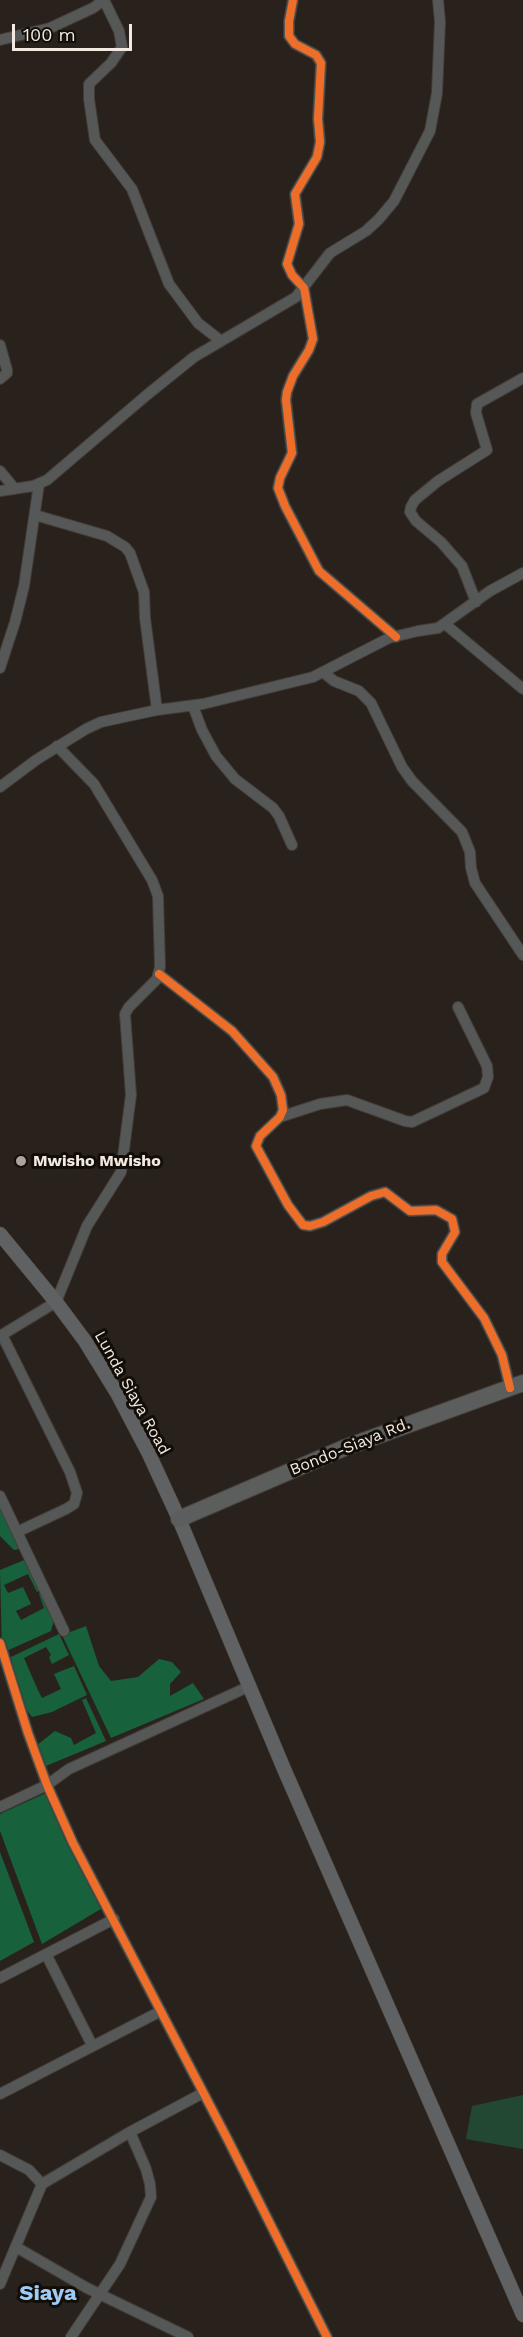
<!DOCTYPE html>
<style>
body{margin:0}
#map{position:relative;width:523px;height:2337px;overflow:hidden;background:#29221c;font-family:"Work Sans",sans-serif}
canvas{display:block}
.scale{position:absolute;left:12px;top:24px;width:120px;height:27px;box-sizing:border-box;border:3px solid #f2e9e1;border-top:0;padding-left:8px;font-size:18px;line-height:21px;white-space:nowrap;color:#f2e9e1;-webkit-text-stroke:4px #130d08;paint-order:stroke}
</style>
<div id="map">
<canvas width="523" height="2337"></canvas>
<div class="scale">100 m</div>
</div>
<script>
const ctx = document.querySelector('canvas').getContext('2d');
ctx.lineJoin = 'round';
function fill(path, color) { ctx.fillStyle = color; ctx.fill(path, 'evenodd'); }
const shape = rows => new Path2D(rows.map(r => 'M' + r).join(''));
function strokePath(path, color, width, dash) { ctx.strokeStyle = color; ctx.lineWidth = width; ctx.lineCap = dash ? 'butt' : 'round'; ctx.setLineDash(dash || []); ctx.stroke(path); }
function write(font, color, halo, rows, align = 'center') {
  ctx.font = font + ' "Work Sans",sans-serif'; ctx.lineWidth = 6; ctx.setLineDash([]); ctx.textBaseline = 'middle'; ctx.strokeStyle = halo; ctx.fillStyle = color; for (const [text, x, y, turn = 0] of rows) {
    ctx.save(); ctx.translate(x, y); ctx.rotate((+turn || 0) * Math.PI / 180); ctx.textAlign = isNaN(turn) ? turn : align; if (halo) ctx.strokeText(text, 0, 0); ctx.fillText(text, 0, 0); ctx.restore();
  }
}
fill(shape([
 [523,2095,523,2149,466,2139,472,2106]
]), '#224832');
fill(shape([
 [0,1508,19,1549,14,1550,0,1536],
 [27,1559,41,1590,37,1592,28,1574,4,1585,8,1593,23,1587,31,1604,16,1611,21,1620,44,1608,39,1594,43,1592,55,1616,51,1631,2,1653,0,1570],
 [86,1626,99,1666,111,1681,138,1677,159,1659,172,1662,181,1672,170,1684,170,1696,193,1683,204,1699,111,1738,62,1635],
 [59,1634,69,1655,52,1664,49,1657,51,1655,46,1647,24,1658,37,1688,42,1698,61,1689,54,1674,74,1666,87,1695,52,1712,32,1717,19,1700,11,1657],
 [86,1698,106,1741,46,1766,37,1745,55,1731,71,1738,74,1745,96,1733,82,1700],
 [46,1793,106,1906,42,1944,0,1831,0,1814],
 [0,1852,34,1942,0,1961]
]), '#17613d');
const minor = shape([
 [104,0,119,31,122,47,111,63,89,84,89,99,95,140,132,189,169,284,198,323,221,341],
 [293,0,289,21,289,36,295,44,316,55,321,63,318,119,320,142,317,157,295,194,299,224,287,264,292,275,304,288,313,339,309,350,293,376,287,392,286,400,292,453,280,478,278,488,285,506,319,571,396,637],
 [0,40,50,28,93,8,104,0],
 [0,345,7,370,7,373,0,379],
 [0,471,15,489],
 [0,491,33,486,47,480,148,394,194,357,296,297,330,253,366,231,379,219,394,201,430,131,437,93,440,22,438,0],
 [35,515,107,536,125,547,130,553,144,592,145,618,157,710],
 [476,602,462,566,441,542,416,521,410,512,411,507,415,500,438,481,487,450,476,413,477,404,523,378],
 [445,624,523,689],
 [0,668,15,622,24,586,39,484],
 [323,672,334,681,359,691,371,703,402,767,412,781,462,832,470,852,471,868,475,883,523,955],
 [193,706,202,730,216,756,235,779,273,808,279,816,292,845],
 [0,787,36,760,86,729,101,722,157,710,203,704,313,677,389,638,418,631,438,628,490,591,523,573],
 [159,974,232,1031,273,1077,281,1095,283,1110,280,1117,260,1136,256,1146,288,1205,303,1225,310,1226,323,1222,371,1196,385,1192,410,1211,436,1210,452,1219,455,1232,442,1254,442,1262,484,1318,502,1355,510,1388],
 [280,1117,320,1104,347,1100,405,1121,412,1122,484,1088,488,1077,487,1066,458,1007],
 [2,1335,70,1472,77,1493,74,1504,66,1509,17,1532],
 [0,1336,56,1302,87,1226,121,1172,131,1095,125,1014,129,1007,157,979,160,967,158,896,152,880,94,784,57,746],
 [0,1496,64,1631],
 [0,1643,28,1733,47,1785,73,1843,228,2140,327,2337],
 [0,1807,47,1785,69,1769,250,1686],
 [46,1954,92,2045],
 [0,1978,114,1919],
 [0,2094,161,2011],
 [0,2155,29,2170,42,2184,0,2284],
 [42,2184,130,2132,203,2093],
 [16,2247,87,2288,188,2337],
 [71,2337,120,2264,151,2197,150,2184,146,2169,130,2132]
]);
const major = shape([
 [0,1234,56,1302,85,1341,117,1393,149,1454,179,1519,284,1769,523,2315]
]);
const highway = shape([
 [179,1519,344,1448,523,1383]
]);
strokePath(minor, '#443e38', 12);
strokePath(major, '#443e38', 15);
strokePath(highway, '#443e38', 18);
strokePath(minor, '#565858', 10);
strokePath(major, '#5f6163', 14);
strokePath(highway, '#5c5e5d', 16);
strokePath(shape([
 [293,0,289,21,289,36,295,44,316,55,321,63,318,119,320,142,317,157,295,194,299,224,287,264,292,275,304,288,313,339,309,350,293,376,287,392,286,400,292,453,280,478,278,488,285,506,319,571,396,637],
 [159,974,232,1031,273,1077,281,1095,283,1110,280,1117,260,1136,256,1146,288,1205,303,1225,310,1226,323,1222,371,1196,385,1192,410,1211,436,1210,452,1219,455,1232,442,1254,442,1262,484,1318,502,1355,510,1388],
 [0,1643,28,1733,47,1785,73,1843,228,2140,327,2337]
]), '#ee6e29', 8);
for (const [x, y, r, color] of [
 [21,1161,6,"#aca39c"]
]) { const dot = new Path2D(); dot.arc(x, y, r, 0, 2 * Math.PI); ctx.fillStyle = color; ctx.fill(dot); strokePath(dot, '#130d08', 2); }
write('bold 16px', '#f2e9e1', '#130d08', [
 ["Mwisho Mwisho",33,1161]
], 'left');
write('16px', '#f2e9e1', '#130d08', [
 ["Lunda Siaya Road",132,1393,61],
 ["Bondo-Siaya Rd.",350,1447,-22]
]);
write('bold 22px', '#9dcbf8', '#130d08', [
 ["Siaya",48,2294]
]);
</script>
